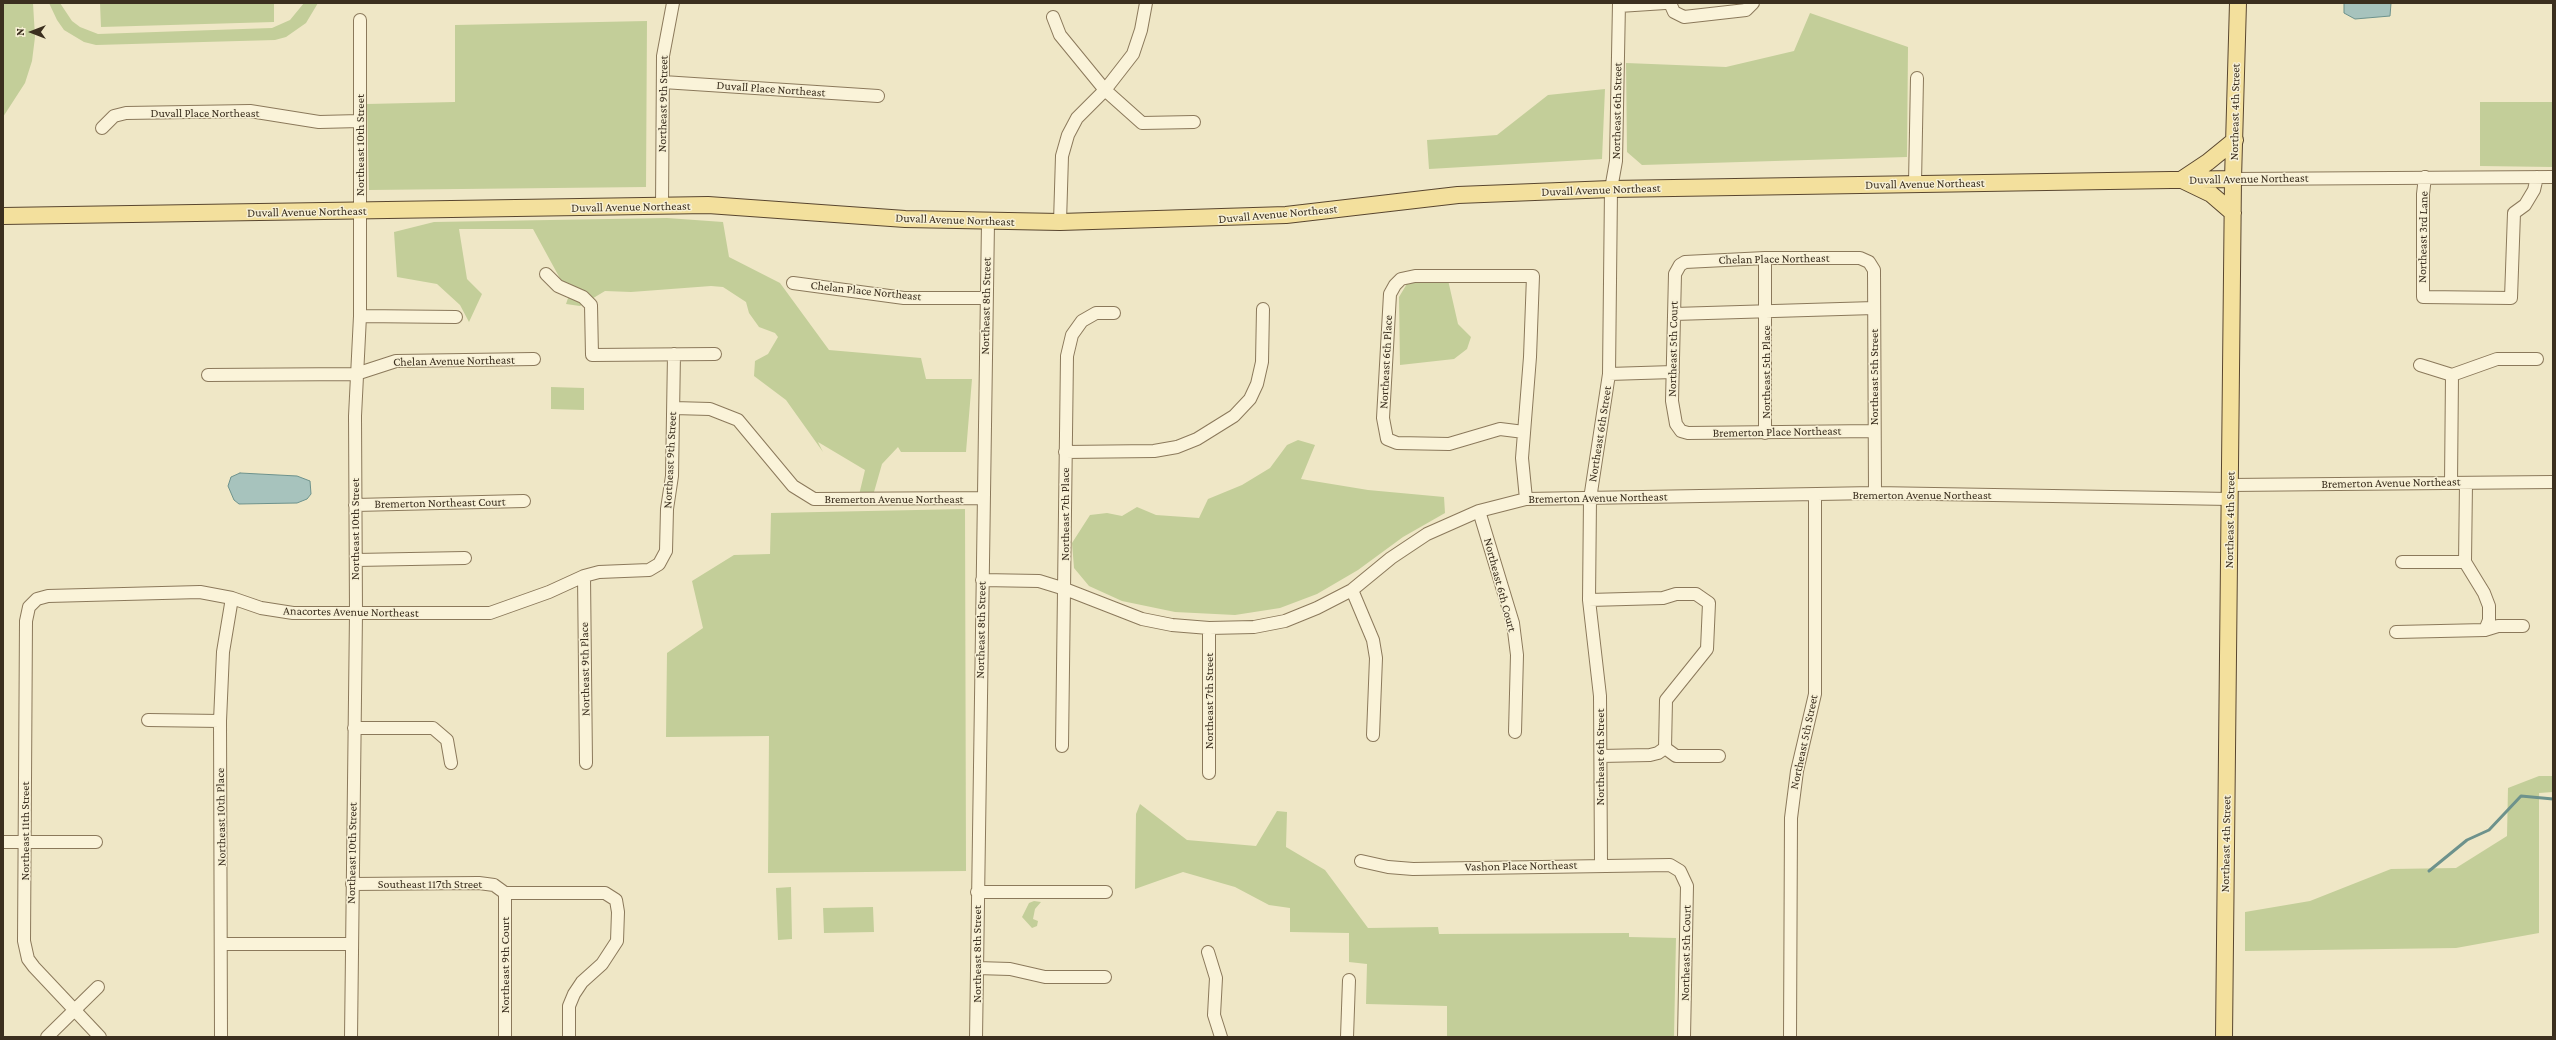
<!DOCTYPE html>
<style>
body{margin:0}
#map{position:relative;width:2556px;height:1040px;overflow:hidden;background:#efe7c6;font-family:"Crimson Pro",serif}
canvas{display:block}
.frame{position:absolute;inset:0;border:4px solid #3b2f1f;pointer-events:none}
.north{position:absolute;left:12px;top:12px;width:40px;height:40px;-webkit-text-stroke:3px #f7f0d5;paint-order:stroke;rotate:270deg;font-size:11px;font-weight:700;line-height:16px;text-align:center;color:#3b2f1f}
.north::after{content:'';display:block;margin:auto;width:14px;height:18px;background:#3b2f1f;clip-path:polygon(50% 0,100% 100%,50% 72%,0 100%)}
</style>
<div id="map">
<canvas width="2556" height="1040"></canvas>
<div class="frame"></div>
<div class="north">N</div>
</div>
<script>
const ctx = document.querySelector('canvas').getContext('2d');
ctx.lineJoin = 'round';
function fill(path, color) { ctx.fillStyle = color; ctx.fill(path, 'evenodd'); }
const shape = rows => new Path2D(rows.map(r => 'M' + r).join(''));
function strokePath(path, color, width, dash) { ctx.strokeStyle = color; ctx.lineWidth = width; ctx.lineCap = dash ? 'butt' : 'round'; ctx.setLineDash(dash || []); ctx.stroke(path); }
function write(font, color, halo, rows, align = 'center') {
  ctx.font = font + ' "Crimson Pro",serif'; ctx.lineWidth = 3; ctx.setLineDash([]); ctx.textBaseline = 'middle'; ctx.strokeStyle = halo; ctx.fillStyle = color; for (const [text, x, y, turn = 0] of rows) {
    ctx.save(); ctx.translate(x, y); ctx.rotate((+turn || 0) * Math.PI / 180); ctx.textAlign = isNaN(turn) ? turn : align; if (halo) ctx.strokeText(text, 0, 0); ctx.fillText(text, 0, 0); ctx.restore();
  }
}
fill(shape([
 [3,3,33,3,35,37,32,61,25,83,3,117],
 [49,3,60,3,72,21,80,27,98,34,272,28,290,20,304,3,318,3,306,23,286,37,275,40,96,45,84,42,64,30,57,20],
 [100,3,274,3,274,22,101,27],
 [1810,13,1908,47,1907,157,1642,165,1627,152,1626,63,1726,67,1794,51],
 [647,21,646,187,369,190,367,104,455,102,455,25],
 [1605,89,1602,159,1429,169,1427,140,1497,135,1548,95],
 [2480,102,2553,102,2553,167,2480,166],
 [667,218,723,222,729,257,780,283,829,350,921,358,926,379,972,379,966,452,901,452,898,447,882,464,874,492,859,495,865,470,818,442,823,452,786,400,754,376,755,361,768,354,778,337,775,333,759,327,749,313,746,302,723,287,711,286,631,292,605,291,580,306,566,304,569,295,533,229,459,229,467,279,482,294,469,322,460,305,437,284,397,277,394,232,434,222],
 [1448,280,1458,324,1471,337,1467,349,1454,359,1400,365,1399,297,1408,282],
 [551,387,584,388,584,410,551,409],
 [1298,440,1315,445,1301,479,1368,490,1444,497,1445,513,1403,537,1358,570,1317,594,1280,608,1235,615,1175,612,1122,601,1089,586,1074,568,1072,543,1090,515,1107,513,1122,516,1137,507,1156,515,1199,518,1208,499,1242,485,1270,468,1287,445],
 [965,509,966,871,768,873,769,736,666,737,667,653,703,628,692,581,734,555,770,554,771,513],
 [2539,776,2553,776,2553,792,2539,793,2539,933,2456,948,2245,951,2245,912,2310,901,2391,869,2456,868,2507,836,2508,788],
 [1140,804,1187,840,1256,846,1277,811,1287,812,1286,847,1325,870,1368,928,1438,927,1439,934,1629,933,1629,937,1676,938,1674,1037,1447,1037,1447,1006,1366,1004,1367,964,1349,962,1349,933,1290,932,1290,908,1269,905,1235,887,1183,872,1135,889,1136,814],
 [791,887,792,939,778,940,776,888],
 [1034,901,1041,902,1035,909,1033,919,1038,921,1037,926,1032,928,1022,917,1029,903],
 [873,907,874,932,824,933,823,908]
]), '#c3ce99');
const water = shape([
 [2344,3,2391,3,2390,16,2355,19,2344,13,2344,3],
 [240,473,297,476,310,481,311,494,307,499,297,503,239,504,234,500,228,486,231,477,240,473]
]);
fill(water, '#a7c3bd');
strokePath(water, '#6d928c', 1);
strokePath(shape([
 [2429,871,2467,840,2489,830,2521,796,2553,799]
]), '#6d928c', 3);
const minor = shape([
 [1670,3,1674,12,1684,17,1746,10,1753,3],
 [1619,6,1665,3],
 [1053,17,1060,35,1105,90,1142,123,1194,122],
 [663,82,878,96],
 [102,128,114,116,126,113,250,111,319,122,360,121],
 [2425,177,2423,194,2423,297,2511,298,2514,213,2525,205,2534,190,2537,177],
 [2233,179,2553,177],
 [1915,183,1917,78],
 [662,206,663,56,673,3],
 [1060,222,1062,156,1068,135,1077,118,1105,90,1133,54,1141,30,1146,3],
 [1765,258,1765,433],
 [546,274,558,286,583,297,591,305,592,355,715,354],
 [793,283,904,298,986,298],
 [1674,314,1874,308],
 [360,316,456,317],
 [2420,365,2452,375,2497,359,2537,359],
 [1609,374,1673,372],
 [208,375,356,374,396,361,534,359],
 [674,408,710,409,738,420,793,486,814,499,983,498],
 [1874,431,1688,433,1681,431,1676,424,1672,401,1675,274,1680,265,1685,262,1765,258,1860,258,1869,262,1874,270,1875,493],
 [1524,432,1500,429,1449,444,1397,443,1387,439,1383,418,1390,294,1395,285,1401,279,1415,276,1533,276,1530,357,1522,458,1526,499],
 [1065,452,1154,451,1177,447,1197,439,1234,416,1250,399,1257,384,1262,362,1263,309],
 [2451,483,2452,375],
 [2466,483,2465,562,2484,593,2489,606,2489,620,2485,630],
 [2230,485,2553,482],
 [355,505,524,501],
 [1479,511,1513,623,1517,655,1515,732],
 [356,560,465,558],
 [2402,562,2465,562],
 [584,576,586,763],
 [982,580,1039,581,1065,589,1142,619,1172,625,1209,628,1254,627,1285,621,1317,608,1352,590,1391,558,1427,534,1479,511,1526,499,1875,493,2230,499],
 [1352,590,1373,640,1376,658,1373,735],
 [1589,600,1663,598,1676,594,1696,594,1709,603,1707,649,1666,700,1665,748],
 [1209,628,1209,773],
 [2396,632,2485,630,2498,626,2523,626],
 [148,720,220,721],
 [354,728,433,728,447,740,451,763],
 [1062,746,1067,356,1072,335,1082,321,1096,313,1114,313],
 [1601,756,1650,755,1658,753,1665,748,1676,756,1719,756],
 [3,842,96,842],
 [1361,861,1388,867,1413,869,1670,865,1680,871,1687,886,1684,1037],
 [1601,865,1600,696,1589,600,1590,499,1609,374,1611,189,1616,161,1619,3],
 [352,884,479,883,494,885,505,893],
 [977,892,1106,892],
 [505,893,605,893,616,900,618,912,617,941,602,964,582,982,574,994,569,1006,569,1037],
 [505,893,505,1037],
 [222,944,351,944],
 [1208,952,1216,978,1214,1015,1221,1037],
 [977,968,1010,969,1045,977,1105,977],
 [47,1037,98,987],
 [100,1037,34,967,28,959,24,941,26,621,29,607,37,599,48,596,200,592,232,598,261,608,293,613,490,613,549,592,584,576,599,572,649,570,659,564,666,551,667,509,672,476,674,354],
 [221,1037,220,721,223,652,232,598],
 [351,1037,356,613,355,416,360,316,360,20],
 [976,1037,988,222],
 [1347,1037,1349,980],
 [1790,1037,1791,818,1797,771,1815,694,1815,495]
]);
const major = shape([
 [2181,180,2208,162,2235,140],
 [2184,181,2211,194,2233,213],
 [3,216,708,205,905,219,1060,222,1286,215,1458,195,1611,189,2233,179],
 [2224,1037,2233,179,2238,3]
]);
strokePath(minor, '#8b795b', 14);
strokePath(major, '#59462f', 18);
strokePath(minor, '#faf3d9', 12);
strokePath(major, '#f3e09d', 16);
write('12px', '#3b2f1f', '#f7f0d5', [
 ["Duvall Place Northeast",771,89,4],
 ["Northeast 9th Street",663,104,-89],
 ["Northeast 6th Street",1617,111,-89],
 ["Northeast 4th Street",2235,112,-89],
 ["Duvall Place Northeast",205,113],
 ["Northeast 10th Street",360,145,-90],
 ["Duvall Avenue Northeast",2249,179,-1],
 ["Duvall Avenue Northeast",1925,184,-1],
 ["Duvall Avenue Northeast",1601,190,-2],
 ["Duvall Avenue Northeast",631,207,-1],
 ["Duvall Avenue Northeast",307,212,-1],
 ["Duvall Avenue Northeast",1278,214,-5],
 ["Duvall Avenue Northeast",955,220,2],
 ["Northeast 3rd Lane",2423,237,-89],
 ["Chelan Place Northeast",1774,259,-1],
 ["Chelan Place Northeast",866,291,6],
 ["Northeast 8th Street",986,306,-89],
 ["Northeast 5th Court",1673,349,-89],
 ["Chelan Avenue Northeast",454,361,-1],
 ["Northeast 6th Place",1386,362,-87],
 ["Northeast 5th Place",1766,372,-90],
 ["Northeast 5th Street",1874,377,-90],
 ["Bremerton Place Northeast",1777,432,-1],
 ["Northeast 6th Street",1600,434,-81],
 ["Northeast 9th Street",670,460,-87],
 ["Bremerton Avenue Northeast",2391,483,-1],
 ["Bremerton Avenue Northeast",1922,495],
 ["Bremerton Avenue Northeast",1598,498,-1],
 ["Bremerton Avenue Northeast",894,499],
 ["Bremerton Northeast Court",440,503,-1],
 ["Northeast 7th Place",1065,514,-90],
 ["Northeast 4th Street",2230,520,-89],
 ["Northeast 10th Street",355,529,-90],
 ["Northeast 6th Court",1500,585,75],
 ["Anacortes Avenue Northeast",351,612,1],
 ["Northeast 8th Street",981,630,-89],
 ["Northeast 9th Place",585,669,-91],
 ["Northeast 7th Street",1209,701,-90],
 ["Northeast 5th Street",1804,742,-78],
 ["Northeast 6th Street",1600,757,-90],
 ["Northeast 10th Place",221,817,-91],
 ["Northeast 11th Street",25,831,-90],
 ["Northeast 4th Street",2226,844,-89],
 ["Northeast 10th Street",352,853,-89],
 ["Vashon Place Northeast",1521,866,-1],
 ["Southeast 117th Street",430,884],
 ["Northeast 5th Court",1686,953,-89],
 ["Northeast 8th Street",977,954,-90],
 ["Northeast 9th Court",505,965,-90]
]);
</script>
